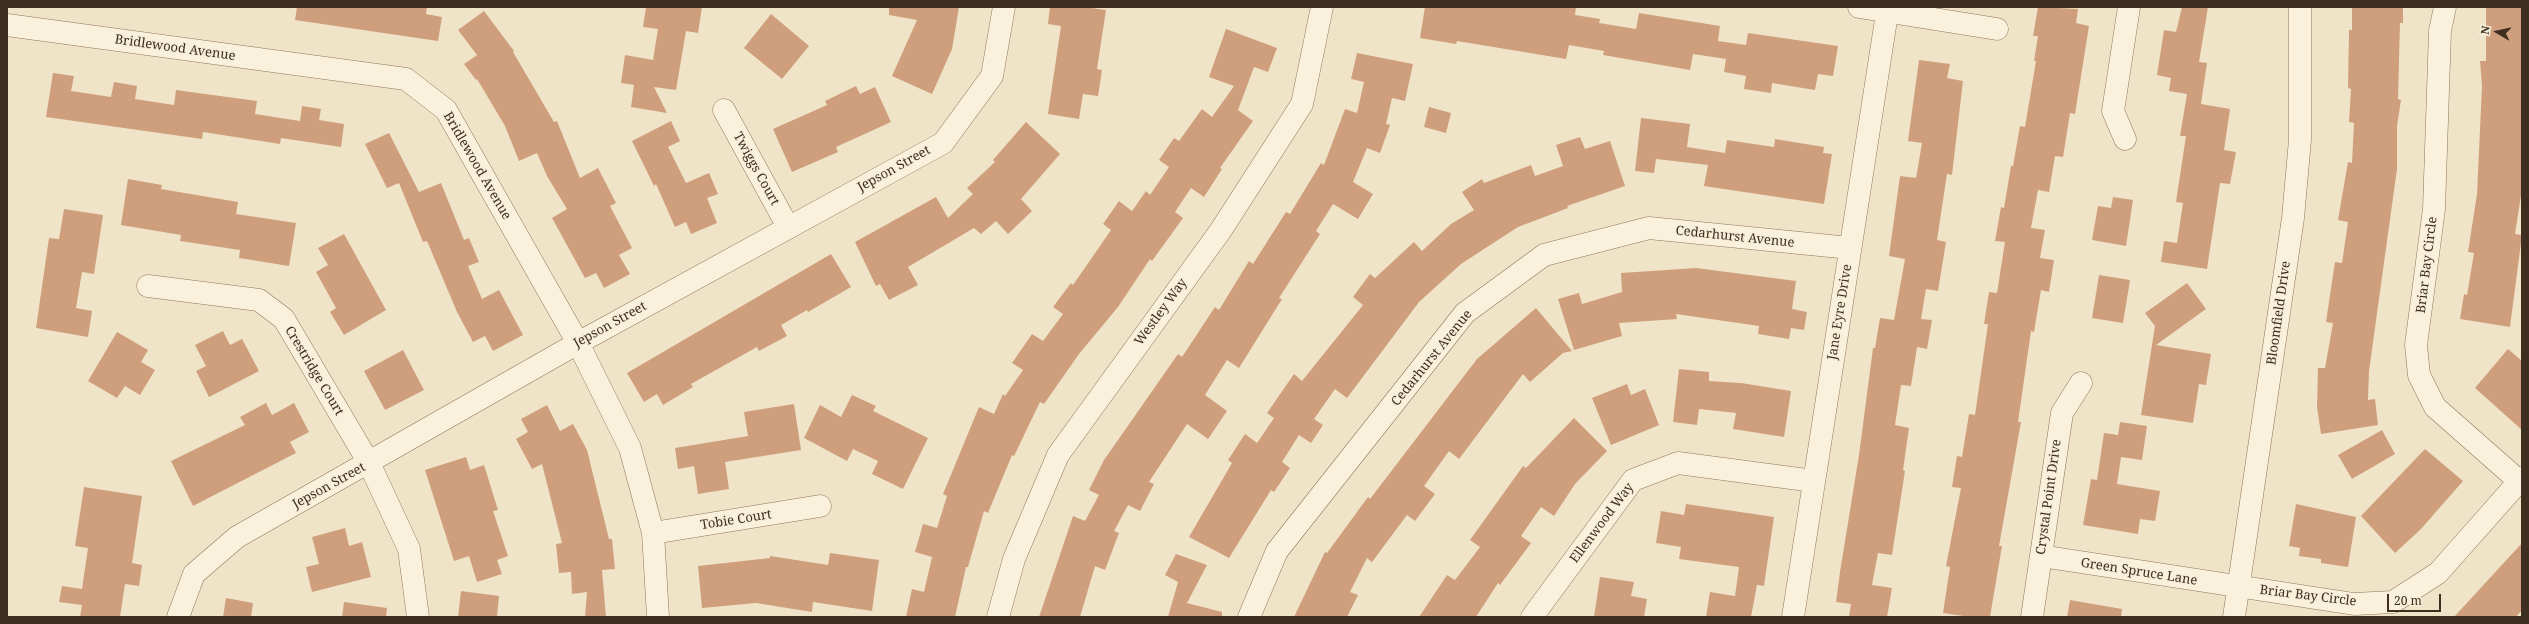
<!DOCTYPE html>
<style>
body{margin:0}
#map{position:relative;width:2529px;height:624px;overflow:hidden;background:#f0e4c8;font-family:"Noto Serif",serif}
canvas{display:block}
.frame{position:absolute;inset:0;border:8px solid #3d2e20;pointer-events:none}
.north{position:absolute;left:2477px;top:12px;width:40px;height:40px;-webkit-text-stroke:3px #f7eed8;paint-order:stroke;rotate:279deg;font-size:11px;font-weight:700;line-height:16px;text-align:center;color:#3d2e20}
.north::after{content:'';display:block;margin:auto;width:14px;height:18px;background:#3d2e20;clip-path:polygon(50% 0,100% 100%,50% 72%,0 100%)}
.scale{position:absolute;left:2387px;top:594px;width:54px;height:18px;box-sizing:border-box;border:2px solid #3d2e20;border-top:0;padding-left:5px;font-size:12px;line-height:14px;white-space:nowrap;color:#3d2e20;-webkit-text-stroke:3px #f7eed8;paint-order:stroke}
</style>
<div id="map">
<canvas width="2529" height="624"></canvas>
<div class="frame"></div>
<div class="north">N</div>
<div class="scale">20 m</div>
</div>
<script>
const ctx = document.querySelector('canvas').getContext('2d');
ctx.lineJoin = 'round';
function fill(path, color) { ctx.fillStyle = color; ctx.fill(path, 'evenodd'); }
const shape = rows => new Path2D(rows.map(r => 'M' + r).join(''));
function strokePath(path, color, width, dash) { ctx.strokeStyle = color; ctx.lineWidth = width; ctx.lineCap = dash ? 'butt' : 'round'; ctx.setLineDash(dash || []); ctx.stroke(path); }
function write(font, color, halo, rows, align = 'center') {
  ctx.font = font + ' "Noto Serif",serif'; ctx.lineWidth = 3; ctx.setLineDash([]); ctx.textBaseline = 'middle'; ctx.strokeStyle = halo; ctx.fillStyle = color; for (const [text, x, y, turn = 0] of rows) {
    ctx.save(); ctx.translate(x, y); ctx.rotate((+turn || 0) * Math.PI / 180); ctx.textAlign = isNaN(turn) ? turn : align; if (halo) ctx.strokeText(text, 0, 0); ctx.fillText(text, 0, 0); ctx.restore();
  }
}
fill(shape([
 [297,7,427,7,426,14,442,17,438,41,295,20],
 [646,7,702,7,698,33,686,31,676,90,654,87,667,113,631,107,634,85,621,83,625,55,653,60,658,29,643,27],
 [889,7,959,7,952,49,932,94,892,76,917,20,889,15],
 [1050,7,1084,7,1106,10,1097,69,1102,70,1098,96,1083,94,1079,119,1048,114,1061,26,1048,24],
 [1425,7,1576,7,1575,15,1600,19,1599,23,1636,29,1639,13,1720,26,1718,41,1746,45,1748,33,1838,46,1833,76,1818,74,1815,90,1772,83,1771,93,1744,89,1746,76,1724,72,1726,59,1693,54,1690,70,1603,55,1604,51,1569,45,1566,59,1457,41,1456,44,1420,38],
 [2038,7,2078,9,2076,23,2089,26,2075,114,2070,113,2063,157,2055,156,2049,192,2038,190,2031,228,2045,230,2040,258,2054,260,2049,292,2041,290,2034,332,2031,331,2018,422,2021,422,1999,546,2002,546,1990,617,1970,617,1943,613,1950,567,1946,566,1961,488,1952,487,1957,456,1962,457,1969,414,1975,415,1988,324,1984,324,1989,292,1997,293,2005,242,1995,241,2001,207,2004,208,2011,166,2013,166,2020,126,2025,127,2036,61,2034,61,2038,36,2033,36],
 [2182,7,2208,7,2199,62,2207,63,2201,104,2230,109,2224,150,2236,152,2230,184,2220,183,2207,269,2161,262,2164,241,2177,243,2183,203,2176,202,2186,136,2180,136,2187,94,2169,91,2171,78,2157,75,2164,30,2176,32],
 [2352,7,2403,7,2403,23,2400,23,2398,99,2401,100,2397,126,2397,169,2369,371,2368,400,2375,399,2378,425,2321,434,2317,407,2318,368,2325,368,2333,323,2326,322,2335,262,2342,263,2348,222,2338,220,2348,162,2352,163,2354,123,2349,122,2351,89,2348,88,2349,30,2352,30],
 [2486,7,2522,7,2522,189,2515,234,2522,235,2510,327,2460,319,2464,294,2467,295,2474,253,2468,252,2477,194,2482,86,2480,61,2486,61],
 [484,11,514,51,513,52,554,122,557,121,580,178,598,168,616,203,610,206,632,248,619,255,630,274,604,288,596,273,585,278,552,218,567,209,547,176,537,153,519,161,505,126,477,79,476,80,464,64,477,55,458,30],
 [771,14,809,46,782,79,744,48],
 [1226,29,1277,48,1268,72,1254,67,1238,110,1253,121,1220,168,1222,169,1204,197,1191,188,1175,212,1183,218,1152,261,1150,259,1118,307,1079,354,1044,404,1040,402,1014,456,1012,455,988,513,984,511,968,567,966,567,955,617,906,617,912,589,924,592,932,557,915,552,923,524,937,528,947,496,943,494,979,407,994,414,1003,394,1005,396,1023,370,1012,363,1032,334,1043,341,1063,314,1053,307,1071,283,1073,285,1111,230,1103,224,1119,201,1132,211,1146,191,1150,195,1169,167,1159,160,1174,138,1179,141,1202,109,1212,117,1234,86,1209,77],
 [1357,53,1413,64,1405,101,1392,98,1386,124,1390,125,1380,153,1367,148,1353,182,1373,194,1358,219,1333,204,1316,231,1320,234,1279,298,1282,299,1239,368,1227,360,1205,395,1227,411,1208,439,1187,424,1149,482,1154,484,1140,511,1128,505,1114,531,1119,533,1105,570,1095,566,1080,617,1039,617,1073,516,1085,521,1099,495,1089,490,1104,460,1178,354,1182,357,1215,307,1219,310,1249,261,1253,264,1286,212,1290,214,1321,163,1324,165,1345,109,1357,113,1364,82,1351,79],
 [1919,60,1950,64,1947,78,1963,81,1952,175,1947,174,1937,240,1946,242,1938,291,1926,289,1921,319,1932,320,1927,349,1917,347,1911,386,1901,385,1895,425,1909,428,1903,470,1905,471,1892,555,1878,553,1872,585,1892,588,1887,617,1849,617,1851,604,1836,602,1840,572,1859,455,1873,348,1875,348,1880,318,1894,320,1905,259,1889,256,1900,176,1916,178,1922,143,1908,141],
 [53,73,74,76,71,91,111,97,114,82,137,86,135,99,174,105,176,90,257,101,255,114,300,121,302,106,321,109,319,120,344,124,341,147,281,138,280,144,203,132,202,139,46,117],
 [856,86,860,94,875,87,891,122,836,147,838,152,792,172,773,129,827,105,825,101],
 [1429,107,1451,113,1446,133,1424,127],
 [1641,118,1690,124,1687,147,1725,153,1727,140,1774,147,1775,139,1824,147,1823,153,1832,154,1824,204,1704,186,1708,165,1656,159,1654,173,1635,171],
 [671,121,680,141,668,147,686,183,709,173,718,194,707,198,717,223,691,234,686,222,675,227,656,184,654,186,632,141],
 [1026,122,1060,154,1021,199,1032,211,1008,234,996,221,981,234,974,228,908,267,918,285,889,300,880,284,876,286,855,242,936,197,948,218,973,194,967,188,995,162,993,160],
 [389,133,419,192,441,183,464,240,469,238,479,262,468,266,482,299,499,290,523,335,493,351,485,336,473,342,457,312,427,241,423,242,399,183,387,188,365,144],
 [1580,137,1585,149,1610,141,1625,186,1567,206,1568,208,1518,227,1461,264,1419,302,1347,398,1335,389,1314,419,1323,425,1311,443,1299,435,1282,462,1290,468,1274,492,1271,490,1229,558,1189,537,1232,463,1228,460,1245,434,1257,443,1274,418,1267,413,1294,374,1302,381,1363,305,1353,297,1370,274,1375,278,1414,242,1422,251,1451,224,1474,210,1462,192,1482,179,1484,183,1531,165,1535,176,1563,166,1556,145],
 [128,179,162,185,161,189,238,202,236,214,296,223,289,266,239,258,240,250,180,241,181,235,121,225],
 [2113,197,2133,200,2126,246,2092,240,2098,206,2111,208],
 [64,209,103,215,94,274,82,272,76,308,92,311,88,337,36,328,49,238,59,239],
 [344,234,386,310,344,335,330,312,336,308,316,272,328,265,318,248],
 [831,254,851,287,808,312,807,310,781,325,787,336,759,351,757,347,691,384,693,387,663,405,657,394,644,402,627,373],
 [1696,268,1796,281,1792,309,1807,312,1804,330,1791,328,1789,339,1758,334,1759,326,1676,314,1677,319,1619,323,1622,336,1574,350,1558,299,1579,293,1582,304,1622,292,1621,273],
 [2099,275,2130,280,2123,323,2092,318],
 [2187,283,2206,309,2156,345,2211,354,2206,385,2199,384,2193,423,2141,415,2155,326,2145,313],
 [1536,308,1572,351,1563,353,1530,382,1523,374,1459,459,1449,451,1424,486,1435,494,1415,521,1407,515,1372,562,1367,558,1350,592,1358,595,1347,617,1294,617,1325,552,1327,553,1368,497,1370,499,1477,359],
 [223,331,230,345,242,339,259,371,209,397,196,371,206,366,195,345],
 [117,332,148,350,141,362,155,370,140,395,125,386,117,398,88,381],
 [2508,349,2522,361,2522,430,2475,388],
 [403,350,424,390,385,410,364,371],
 [1679,369,1709,372,1709,381,1741,383,1791,391,1784,437,1733,429,1736,413,1699,409,1697,425,1673,422],
 [1627,384,1631,395,1645,389,1659,425,1611,445,1592,398],
 [852,395,876,406,873,411,928,438,903,489,872,474,878,461,853,449,847,461,804,438,820,405,841,417],
 [266,403,272,415,294,403,309,432,290,442,296,453,193,506,171,461,245,425,240,417],
 [794,404,801,450,725,462,729,489,698,494,694,466,678,469,675,448,748,436,744,412],
 [547,405,560,431,573,424,587,450,609,539,612,539,615,569,602,570,606,617,585,617,587,592,572,594,571,572,559,573,556,544,562,543,542,464,532,469,516,439,528,432,521,419],
 [1574,418,1607,451,1575,484,1554,516,1541,507,1521,536,1531,543,1500,585,1498,583,1476,617,1419,617,1447,575,1455,580,1480,547,1470,540,1523,466,1526,468],
 [2120,422,2147,426,2142,460,2121,457,2117,484,2160,491,2155,521,2140,519,2138,534,2083,525,2091,479,2097,480,2104,433,2118,435],
 [2382,430,2395,454,2352,479,2338,455],
 [2425,449,2463,481,2421,529,2395,553,2361,516],
 [466,457,470,470,484,465,498,510,493,511,508,556,497,560,502,574,477,582,469,556,454,561,425,470],
 [84,487,142,496,132,563,142,565,139,586,125,584,120,617,80,617,82,605,59,602,62,586,82,589,88,548,75,546],
 [1686,504,1774,517,1764,586,1757,585,1751,617,1706,617,1710,592,1735,596,1739,567,1679,559,1681,547,1656,543,1661,511,1684,515],
 [2296,504,2356,517,2348,567,2321,563,2321,559,2299,556,2300,548,2289,546],
 [345,528,349,546,362,542,371,577,312,592,306,567,319,564,312,537],
 [2522,543,2522,610,2516,617,2454,617],
 [830,553,879,560,872,611,813,602,812,612,756,603,702,608,698,566,770,558,770,556,828,565],
 [1176,554,1207,565,1187,603,1222,612,1222,617,1168,617,1178,582,1165,575],
 [1600,577,1634,582,1631,596,1647,599,1644,617,1594,617],
 [461,591,499,596,497,617,458,617],
 [226,598,253,603,251,617,223,617],
 [2070,600,2122,609,2121,617,2067,617],
 [344,602,387,608,386,617,342,617]
]), '#cf9f7d');
const minor = shape([
 [1859,7,1997,29],
 [2445,7,2440,31,2434,209,2416,345,2419,375,2435,407,2519,481],
 [7,25,406,79,446,110,578,343,630,448,653,533,658,617],
 [724,110,788,227],
 [2125,139,2113,111,2129,7],
 [148,286,259,300,284,319,369,463,409,549,418,617],
 [653,533,820,506],
 [2041,556,2354,604,2393,602,2438,573,2522,478],
 [178,617,194,574,237,537,578,343,943,143,992,76,1004,7],
 [998,617,1014,559,1058,455,1221,230,1302,104,1322,7],
 [1249,617,1277,551,1465,313,1544,255,1649,228,1850,248],
 [1532,617,1633,480,1678,463,1814,481],
 [1793,617,1888,7],
 [2032,617,2062,413,2081,383],
 [2234,617,2293,218,2300,140,2300,7]
]);
strokePath(minor, '#8d765c', 23);
strokePath(minor, '#faf1dc', 22);
write('13px', '#3d2e20', '#f7eed8', [
 ["Bridlewood Avenue",175,48,8],
 ["Bridlewood Avenue",477,166,60],
 ["Twiggs Court",756,169,61],
 ["Jepson Street",894,169,-29],
 ["Cedarhurst Avenue",1735,237,6],
 ["Briar Bay Circle",2427,265,-83],
 ["Westley Way",1161,312,-54],
 ["Jane Eyre Drive",1840,312,-81],
 ["Bloomfield Drive",2279,313,-82],
 ["Jepson Street",610,325,-29],
 ["Cedarhurst Avenue",1432,358,-51],
 ["Crestridge Court",314,371,59],
 ["Jepson Street",329,486,-29],
 ["Crystal Point Drive",2049,497,-82],
 ["Tobie Court",736,520,-9],
 ["Ellenwood Way",1602,523,-53],
 ["Green Spruce Lane",2139,572,9],
 ["Briar Bay Circle",2308,596,7]
]);
</script>
